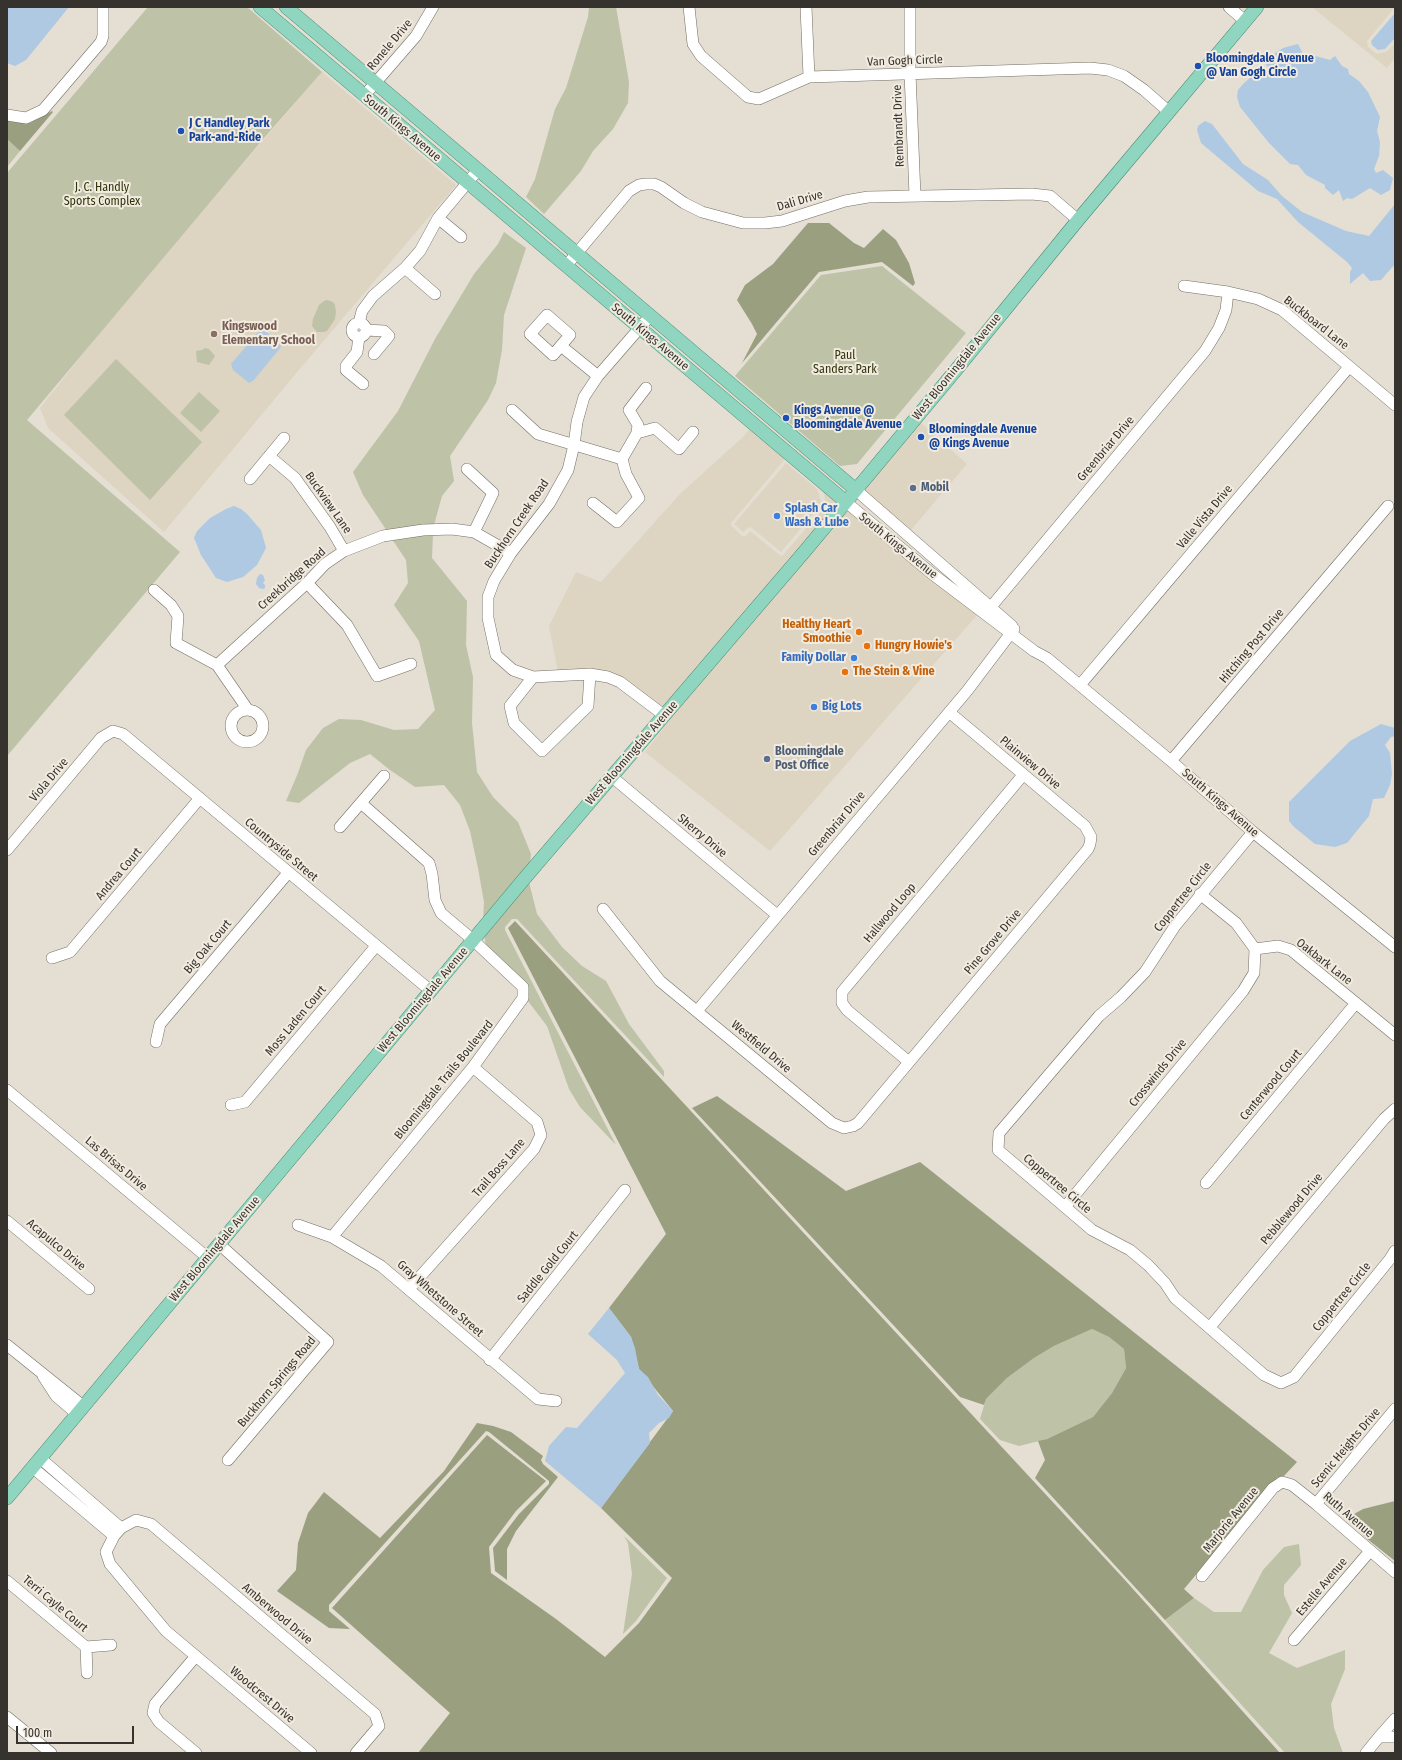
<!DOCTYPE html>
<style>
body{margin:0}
#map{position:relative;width:1402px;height:1760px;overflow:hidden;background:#e4ded3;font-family:"Fira Sans Condensed",sans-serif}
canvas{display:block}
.frame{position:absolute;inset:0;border:8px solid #36332f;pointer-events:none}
.scale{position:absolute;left:16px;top:1726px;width:118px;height:18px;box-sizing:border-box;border:2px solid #36332f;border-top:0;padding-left:5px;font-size:12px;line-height:14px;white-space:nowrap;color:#36332f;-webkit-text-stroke:3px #f2ebe0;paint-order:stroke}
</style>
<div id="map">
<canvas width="1402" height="1760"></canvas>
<div class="frame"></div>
<div class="scale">100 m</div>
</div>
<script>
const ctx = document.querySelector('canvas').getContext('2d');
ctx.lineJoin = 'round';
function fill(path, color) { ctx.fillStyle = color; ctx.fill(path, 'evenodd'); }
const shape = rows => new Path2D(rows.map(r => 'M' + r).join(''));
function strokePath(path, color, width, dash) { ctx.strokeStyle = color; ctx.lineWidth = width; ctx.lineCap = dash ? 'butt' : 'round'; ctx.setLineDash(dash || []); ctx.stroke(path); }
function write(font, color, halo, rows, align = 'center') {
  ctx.font = font + ' "Fira Sans Condensed",sans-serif'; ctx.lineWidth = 4; ctx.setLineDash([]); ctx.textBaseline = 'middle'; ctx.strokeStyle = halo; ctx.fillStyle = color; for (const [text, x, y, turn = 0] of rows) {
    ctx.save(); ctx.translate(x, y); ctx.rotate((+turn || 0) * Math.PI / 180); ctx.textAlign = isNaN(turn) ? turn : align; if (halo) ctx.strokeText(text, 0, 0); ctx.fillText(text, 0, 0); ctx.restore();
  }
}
fill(shape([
 [1312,7,1395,7,1367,41,1368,47,1377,54,1386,52,1395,44,1395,58,1387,68],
 [322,72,456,185,298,371,164,532,48,428,40,408,128,297],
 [919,421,967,464,910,531,862,490],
 [751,427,839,503,664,710,622,679,558,672,549,626,576,572,601,582,680,494,744,436],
 [786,459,819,486,824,494,825,501,823,509,783,555,781,556,750,531,746,536,742,536,731,525,731,523,784,460],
 [786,463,817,489,821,501,819,507,781,552,752,528,749,527,743,532,734,524],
 [846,508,978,614,770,851,645,752,670,720,668,718]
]), '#ded4c2');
fill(shape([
 [148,7,247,7,322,72,264,138,27,420,180,552,7,756,7,173],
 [589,7,616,7,629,82,628,103,613,129,593,151,581,171,544,214,526,197,535,179,555,109,566,88,588,17],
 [7,139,20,151,7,167],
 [504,232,526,248,504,315,502,350,496,383,488,400,450,456,454,481,442,496,434,525,387,531,363,495,353,472,398,411,435,339,474,274,498,244],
 [882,266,966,333,857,464,840,466,735,376,821,275],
 [327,300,333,302,335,305,336,312,335,319,327,331,324,332,317,332,312,326,313,319,319,305,324,301],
 [205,348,209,349,215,356,209,365,197,362,196,351,202,350],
 [116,359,202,442,150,500,64,415],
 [199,392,220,411,201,432,180,413],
 [433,534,432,558,467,601,466,645,473,677,472,723,477,772,493,797,518,822,531,854,530,864,483,921,484,902,478,868,470,831,460,805,444,785,415,787,390,770,370,754,350,763,299,803,286,801,298,773,306,750,323,728,339,719,361,720,394,730,418,729,435,710,419,641,394,605,408,583,406,560,392,539],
 [529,882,537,914,562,947,582,966,606,981,629,1024,664,1071,664,1077,517,919,512,919,505,927,505,930,616,1145,580,1107,569,1089,547,1026,486,946,484,934],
 [1092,1329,1109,1337,1124,1349,1126,1368,1112,1393,1093,1417,1047,1439,1019,1446,1000,1440,980,1419,986,1399,1007,1378,1034,1358,1054,1346],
 [624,1536,667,1578,636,1621,623,1634,632,1574,628,1543],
 [1299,1544,1301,1565,1284,1585,1284,1595,1292,1613,1269,1653,1297,1668,1345,1650,1345,1669,1331,1704,1334,1728,1343,1753,1285,1753,1165,1620,1194,1598,1214,1612,1241,1612,1263,1570,1284,1547]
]), '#bec2a6');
fill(shape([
 [52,111,53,112,20,151,7,139,7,119,30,123],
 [808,223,829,223,854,243,864,248,883,229,896,240,909,263,915,283,913,286,882,262,819,272,742,363,757,334,752,324,737,300,745,285,773,264],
 [515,921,1124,1579,1280,1753,418,1753,450,1713,332,1608,487,1435,546,1481,516,1511,489,1547,491,1573,556,1619,605,1657,639,1623,672,1578,601,1508,673,1411,639,1369,631,1337,609,1308,666,1234,508,928],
 [717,1096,846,1191,920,1162,1297,1462,1283,1477,1278,1477,1184,1589,1194,1598,1165,1620,1035,1478,1045,1460,1038,1441,1047,1439,1093,1417,1112,1393,1126,1368,1124,1349,1109,1337,1092,1329,1054,1346,1034,1358,1007,1378,986,1399,984,1405,960,1397,692,1108],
 [477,1423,493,1426,511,1432,543,1456,541,1460,543,1464,558,1477,516,1531,507,1549,507,1580,495,1571,493,1548,519,1514,549,1484,549,1481,489,1432,486,1431,329,1605,329,1611,350,1629,329,1628,277,1591,296,1570,298,1543,308,1513,324,1492,380,1538,444,1471],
 [1395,1501,1395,1561,1366,1538,1347,1518,1363,1509]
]), '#9a9f7f');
fill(shape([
 [7,7,69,7,26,60,15,66,7,63],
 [1395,13,1395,38,1385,49,1378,50,1372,45,1371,41],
 [1298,44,1302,52,1300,56,1305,59,1308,54,1330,60,1335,56,1342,66,1348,69,1349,74,1359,81,1368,92,1380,117,1377,131,1380,142,1379,156,1374,169,1376,173,1383,170,1393,178,1390,190,1381,195,1370,188,1352,199,1347,198,1343,201,1339,190,1333,195,1325,188,1325,185,1306,175,1298,165,1290,164,1269,143,1240,107,1237,97,1238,90,1244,83,1251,77,1260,71,1267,71,1268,67,1265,63,1274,54,1283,48],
 [1205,121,1212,124,1243,164,1268,180,1282,196,1302,212,1346,231,1369,236,1395,204,1395,264,1381,280,1370,281,1363,273,1350,284,1350,272,1352,268,1347,262,1298,222,1277,199,1258,191,1201,143,1197,130,1198,126],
 [260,330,264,330,280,344,281,347,253,381,249,383,233,370,231,364],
 [234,506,241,509,247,514,261,530,266,548,257,565,243,577,227,582,216,578,201,555,194,538,197,531,210,518,226,509],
 [260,574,263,575,265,580,263,583,265,585,265,588,263,589,259,588,256,584,257,578],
 [1381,724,1395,728,1395,736,1391,737,1385,745,1390,753,1392,774,1390,785,1384,798,1373,799,1369,816,1347,843,1335,847,1315,844,1294,827,1289,821,1289,802,1350,741],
 [609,1308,631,1337,635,1348,639,1369,648,1377,658,1395,673,1411,669,1418,659,1423,649,1433,650,1443,601,1508,545,1461,549,1446,566,1427,577,1428,625,1373,617,1360,588,1334]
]), '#afc9e2');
const minor = shape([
 [689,7,693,44,701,56,748,97,759,99,809,77,1090,68,1108,70,1124,76,1144,90,1168,111],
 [806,7,809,77],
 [910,7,910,73,915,196],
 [1229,7,1245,21],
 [364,96,416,36,433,7],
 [7,115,26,118,43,110,101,42,103,36,103,7],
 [438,218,461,237],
 [566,266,629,191,639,185,646,184,654,184,661,187,684,203,702,212,743,223,765,223,782,221,845,201,868,197,1032,194,1050,196,1078,220],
 [405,268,435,294],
 [1184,286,1228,292,1258,299,1282,310,1395,405],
 [547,315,570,335,553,355,530,334,547,315],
 [650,316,598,376,584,397,577,422,574,445,568,470,549,504,511,553,494,581,488,597,488,618,496,655,513,670,533,677,590,674,608,677,620,682,665,716],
 [359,323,362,311,373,296,405,268,420,251,438,218,478,170],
 '352 330a7 7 0 1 1 14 0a7 7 0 1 1-14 0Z',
 [366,330,384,331,389,336,374,354],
 [359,337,357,352,346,366,346,370,363,384],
 [561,346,598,376],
 [512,410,538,434,622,459],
 [637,433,655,428,679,449,693,432],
 [269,456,295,478,330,527,344,551],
 [622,459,637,433,638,425,629,410,646,388],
 [467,469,493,493,474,532],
 [250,479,284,438],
 [856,490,1012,626],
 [846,502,931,573,1034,651,1047,658,1171,761,1253,832,1395,947],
 [593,503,617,522,639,498,626,474,622,459],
 [307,583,347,625,377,676,411,664],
 [154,590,171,605,178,616,176,643,217,665,248,710],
 [985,614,1205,351,1219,328,1226,310,1228,292],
 [217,665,307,583,325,564,344,551,383,536,423,530,452,529,474,532,511,553],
 [533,677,510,706,514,723,542,751,588,706,590,674],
 [1080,685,1349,367],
 '231 726a16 16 0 1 1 32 0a16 16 0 1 1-32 0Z',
 [1171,761,1388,506],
 [611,776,777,915],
 [340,827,384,776],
 [1253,832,1175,926,1145,972,1121,997,1099,1016,999,1133,998,1150,1092,1230,1130,1250,1148,1265,1165,1283,1175,1298,1264,1375,1281,1383,1294,1377,1390,1259,1395,1251],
 [7,850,101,738,113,731,123,734,431,991],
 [1200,894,1236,923,1255,949],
 [603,909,660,981,832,1123,844,1128,853,1126,858,1123,1088,849,1090,844,1091,837,1085,826,949,712],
 [1255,949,1278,946,1291,950,1395,1035],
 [52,958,70,952,200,798],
 [697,1011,967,691,1014,629],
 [156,1042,160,1024,288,873],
 [909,1062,847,1010,842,1003,842,992,1023,775],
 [7,1090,208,1258],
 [231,1105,245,1102,376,946],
 [1206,1183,1356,1003],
 [1065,1207,1243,991,1254,973,1255,949],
 [7,1221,89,1289],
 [298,1225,332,1237,381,1266,538,1399,556,1401],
 [332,1237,473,1067,523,998,523,987,473,940,441,913,435,900,432,874,429,863,361,803],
 [219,1244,328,1342,228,1460],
 [409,1289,534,1149,541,1135,537,1122,473,1067],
 [1210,1327,1384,1119,1395,1109],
 [7,1345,83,1406],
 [490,1360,625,1190],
 [43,1376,56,1396,77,1414],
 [40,1458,121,1528],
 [32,1467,114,1536],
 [1316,1504,1395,1409],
 [1202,1576,1273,1488,1282,1482,1292,1485,1316,1504,1395,1572],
 [7,1581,86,1647,87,1673],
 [1294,1640,1370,1551],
 [86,1647,111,1645],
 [196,1656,155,1704,153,1713,159,1722,196,1753],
 [7,1717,51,1753],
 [1379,1737,1395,1719],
 [311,1753,166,1631,110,1564,106,1552,114,1536,121,1528,136,1520,151,1524,375,1714,379,1726,356,1753],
 [1366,1753,1379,1737,1395,1737]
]);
const major = shape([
 [260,7,846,502],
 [286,7,856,490],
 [7,1498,524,879,805,551,956,370,1078,220,1257,7]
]);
strokePath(minor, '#736e64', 12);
strokePath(major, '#408a71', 14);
strokePath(minor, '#fff', 11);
strokePath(major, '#90d5bf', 13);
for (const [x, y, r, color] of [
 [1198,66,4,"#1a4fb4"],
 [181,131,4,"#1a4fb4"],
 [214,334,4,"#8d6e63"],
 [786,418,4,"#1a4fb4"],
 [921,437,4,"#1a4fb4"],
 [913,488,4,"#5c6f8a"],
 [777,516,4,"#3f7fe0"],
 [859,632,4,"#e8710a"],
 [867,646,4,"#e8710a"],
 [854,658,4,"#3f7fe0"],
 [845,672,4,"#e8710a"],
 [814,707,4,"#3f7fe0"],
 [767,759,4,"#5c6f8a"]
]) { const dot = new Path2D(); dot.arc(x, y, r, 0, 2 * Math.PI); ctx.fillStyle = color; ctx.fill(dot); strokePath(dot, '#f2ebe0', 1.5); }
write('12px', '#36332f', '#f2ebe0', [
 ["Ronele Drive",390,45,-50],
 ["Van Gogh Circle",905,61,-2],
 ["Rembrandt Drive",899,126,-92],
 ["South Kings Avenue",402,128,40],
 ["Dali Drive",800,201,-16],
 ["Buckboard Lane",1316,323,38],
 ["South Kings Avenue",650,337,40],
 ["West Bloomingdale Avenue",957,367,-51],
 ["Greenbriar Drive",1106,449,-50],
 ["Buckview Lane",328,503,55],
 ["Valle Vista Drive",1205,517,-50],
 ["Buckhorn Creek Road",517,524,-56],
 ["South Kings Avenue",898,546,39],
 ["Creekbridge Road",292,579,-42],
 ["Hitching Post Drive",1252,646,-50],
 ["West Bloomingdale Avenue",632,753,-49],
 ["Plainview Drive",1030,763,40],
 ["Viola Drive",49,780,-50],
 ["South Kings Avenue",1220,803,41],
 ["Greenbriar Drive",837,824,-50],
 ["Sherry Drive",702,836,40],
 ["Countryside Street",281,850,40],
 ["Andrea Court",119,874,-50],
 ["Coppertree Circle",1183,897,-52],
 ["Hallwood Loop",890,913,-50],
 ["Pine Grove Drive",993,942,-50],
 ["Big Oak Court",208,947,-50],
 ["Oakbark Lane",1324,962,38],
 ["West Bloomingdale Avenue",423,1000,-50],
 ["Moss Laden Court",296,1021,-50],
 ["Westfield Drive",761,1047,40],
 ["Crosswinds Drive",1158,1073,-51],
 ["Bloomingdale Trails Boulevard",444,1080,-51],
 ["Centerwood Court",1271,1085,-50],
 ["Las Brisas Drive",116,1164,40],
 ["Trail Boss Lane",499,1168,-49],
 ["Coppertree Circle",1057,1184,40],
 ["Pebblewood Drive",1292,1209,-50],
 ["Acapulco Drive",56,1245,40],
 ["West Bloomingdale Avenue",215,1249,-50],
 ["Saddle Gold Court",548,1267,-51],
 ["Coppertree Circle",1342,1297,-51],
 ["Gray Whetstone Street",440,1299,41],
 ["Buckhorn Springs Road",277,1382,-50],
 ["Scenic Heights Drive",1346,1448,-50],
 ["Ruth Avenue",1348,1515,41],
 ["Marjorie Avenue",1231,1520,-51],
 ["Estelle Avenue",1322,1587,-50],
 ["Terri Cayle Court",55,1604,40],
 ["Amberwood Drive",277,1614,40],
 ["Woodcrest Drive",262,1695,40]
]);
write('bold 12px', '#164399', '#f2ebe0', [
 ["Bloomingdale Avenue",1206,59],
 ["@ Van Gogh Circle",1206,73],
 ["J C Handley Park",189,124],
 ["Park-and-Ride",189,138],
 ["Kings Avenue @",794,411],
 ["Bloomingdale Avenue",794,425],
 ["Bloomingdale Avenue",929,430],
 ["@ Kings Avenue",929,444]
], 'left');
write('12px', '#2f340a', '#f2ebe0', [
 ["J. C. Handly",102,188],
 ["Sports Complex",102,202],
 ["Paul",845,356],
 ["Sanders Park",845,370]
]);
write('bold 12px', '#785e54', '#f2ebe0', [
 ["Kingswood",222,327],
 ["Elementary School",222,341]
], 'left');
write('bold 12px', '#4e5e75', '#f2ebe0', [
 ["Mobil",921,488],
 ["Bloomingdale",775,752],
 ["Post Office",775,766]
], 'left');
write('bold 12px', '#366cbe', '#f2ebe0', [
 ["Splash Car",785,509],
 ["Wash & Lube",785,523],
 ["Family Dollar",846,658,"right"],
 ["Big Lots",822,707]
], 'left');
write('bold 12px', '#c56008', '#f2ebe0', [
 ["Healthy Heart",851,625,"right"],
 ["Smoothie",851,639,"right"],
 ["Hungry Howie's",875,646],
 ["The Stein & Vine",853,672]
], 'left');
</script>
